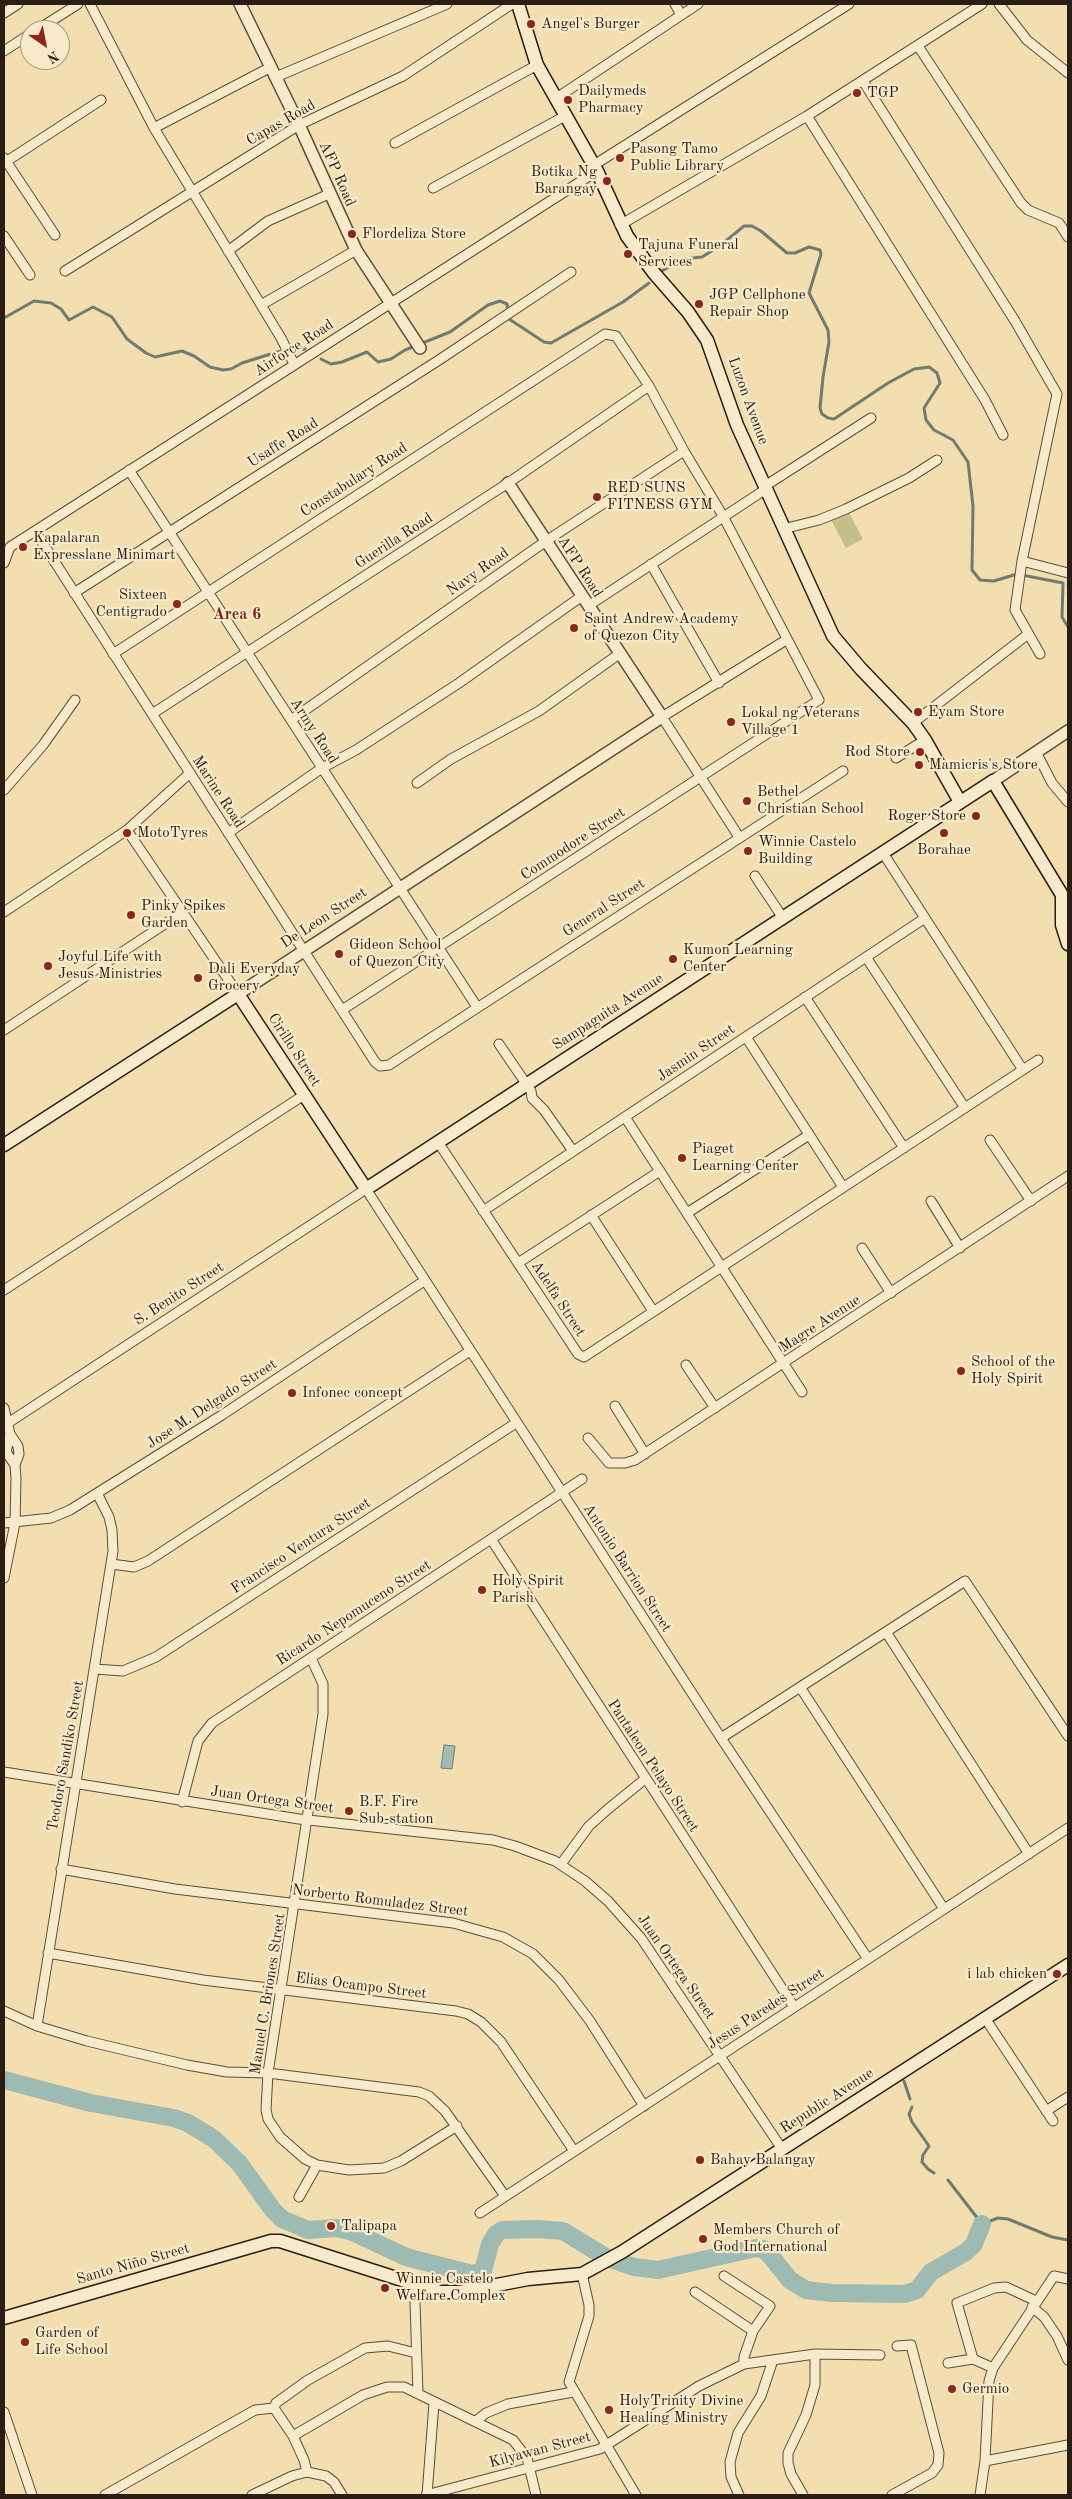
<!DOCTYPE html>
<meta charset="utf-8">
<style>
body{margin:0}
#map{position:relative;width:1072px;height:2499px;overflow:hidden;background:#f3deaf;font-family:"Old Standard TT",serif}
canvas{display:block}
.frame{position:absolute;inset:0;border:5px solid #2a1d13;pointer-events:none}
.north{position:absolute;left:20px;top:20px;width:50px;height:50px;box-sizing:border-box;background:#f7eacb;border:1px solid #a59881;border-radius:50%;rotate:147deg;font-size:14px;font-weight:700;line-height:20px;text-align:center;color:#2a1d13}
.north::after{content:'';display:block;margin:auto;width:18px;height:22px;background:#8f2418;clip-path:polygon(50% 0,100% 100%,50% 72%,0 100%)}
</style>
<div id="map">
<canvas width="1072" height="2499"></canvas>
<div class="frame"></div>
<div class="north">N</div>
</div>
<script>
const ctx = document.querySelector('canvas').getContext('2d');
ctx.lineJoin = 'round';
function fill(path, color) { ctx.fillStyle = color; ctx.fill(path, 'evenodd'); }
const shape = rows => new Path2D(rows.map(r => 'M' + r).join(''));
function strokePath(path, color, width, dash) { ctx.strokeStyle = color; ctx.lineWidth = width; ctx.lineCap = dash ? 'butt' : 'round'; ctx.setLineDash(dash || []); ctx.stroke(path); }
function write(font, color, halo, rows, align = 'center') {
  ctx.font = font + ' "Old Standard TT",serif'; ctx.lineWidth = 4.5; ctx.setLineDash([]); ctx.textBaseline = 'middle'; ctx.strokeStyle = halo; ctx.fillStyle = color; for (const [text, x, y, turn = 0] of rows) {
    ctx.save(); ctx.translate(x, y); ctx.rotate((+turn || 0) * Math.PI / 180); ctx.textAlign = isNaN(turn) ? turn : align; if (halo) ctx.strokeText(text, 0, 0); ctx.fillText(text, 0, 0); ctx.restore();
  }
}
fill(shape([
 [848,511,863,539,846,548,831,520]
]), '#c1c086');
const water = shape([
 [444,1745,455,1746,452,1769,441,1768,444,1745]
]);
fill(water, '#9dbbb3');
strokePath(water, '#6f7c73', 1);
strokePath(shape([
 [660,272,683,259,702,257,721,245,744,226,752,226,761,231,787,253,795,253,809,247,820,250,821,254,809,293,828,330,829,342,823,377,820,408,822,414,828,418,834,419,888,383,914,369,929,367,937,373,940,383,924,408,926,420,934,430,953,440,968,462,973,506,972,570,980,580,994,581,1017,574,1063,583,1062,617,1068,627],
 [4,318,34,301,51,303,61,309,69,320,93,307,112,317,127,339,146,353,155,357,182,351,194,356,210,367,223,370,231,369,242,363,277,352,305,349],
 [321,359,331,364,342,362,367,352,378,362,391,359,405,350,450,332,488,305,500,301,507,304,509,319,544,342,551,343,623,302,649,283],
 [904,2081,910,2099],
 [912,2107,909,2114,912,2122,929,2146,923,2155,922,2162,928,2169,934,2173],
 [948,2180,982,2224,998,2218,1008,2219,1052,2237,1068,2240]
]), '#6f7c73', 3);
strokePath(shape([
 [4,2080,91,2103,174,2118,188,2123,214,2139,239,2163,273,2210,282,2219,308,2230,337,2228,353,2232,406,2257,472,2274,483,2271,490,2244,496,2234,502,2230,537,2229,563,2231,607,2258,634,2267,658,2270,756,2248,763,2249,769,2254,790,2280,806,2290,832,2293,905,2294,917,2290,931,2272,966,2252,974,2244,982,2224]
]), '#9dbbb3', 18);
const minor = shape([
 [90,4,154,128,281,338,294,364],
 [675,4,681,15],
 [999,4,1027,40,1068,73],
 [4,13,18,4],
 [37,30,78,4],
 [918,46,1021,203,1028,210,1059,223,1068,237],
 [4,51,30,34],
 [276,77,447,4],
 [863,81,1015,321,1057,394,1022,561,1015,610,1040,654],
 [555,99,698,4],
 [807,116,985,400,1003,435],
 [154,128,271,67],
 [395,143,537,65],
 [4,158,55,235],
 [4,163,101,100],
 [594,165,849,4],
 [433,188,565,116],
 [620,225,807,116,982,4],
 [4,236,30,275],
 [228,251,268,221,329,194],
 [65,271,299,125,403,76,512,4],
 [261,305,356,250],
 [129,470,477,1007],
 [765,486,871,418],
 [783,529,819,520,846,509,909,478,937,460],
 [35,531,375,1062,380,1066,389,1065,843,771],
 [1022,561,1068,573],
 [4,563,10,547,597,171],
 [651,564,719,683],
 [74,593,439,360,571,272],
 [588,606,766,489],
 [113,654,605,334,616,336,649,386,684,451,723,516,819,700,342,1010],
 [152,714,508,483,649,386],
 [291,720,546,541,684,451],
 [913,723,1027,635],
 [1036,752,1052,783,1068,802],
 [896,758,925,740],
 [417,783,451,759,539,711,619,654],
 [4,790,43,745,75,700],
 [127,830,238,994],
 [228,833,322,768,356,750,459,683,582,596],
 [739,837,662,717,786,640],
 [883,853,1023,1070],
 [755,876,783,918],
 [4,912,127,830,190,773],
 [866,957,965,1108],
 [805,997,904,1148],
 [4,1030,183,912],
 [746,1037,843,1187],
 [499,1044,531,1091,532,1098,544,1110,573,1151],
 [625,1117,802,1392],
 [990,1140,1031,1201],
 [438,1142,578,1354,584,1357,1038,1060],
 [931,1201,960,1248],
 [483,1211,925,918],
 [687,1213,809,1135],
 [591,1215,653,1311],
 [862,1248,891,1293],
 [518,1263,660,1171],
 [4,1290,304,1095],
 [686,1365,715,1408],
 [615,1406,645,1454],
 [4,1408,10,1434,18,1446,19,1454,15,1465,16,1478,15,1523,4,1578],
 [8,1423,366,1189,721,1738,868,1959],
 [10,1434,6,1452,15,1465],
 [588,1438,609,1463,625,1463,635,1460,1068,1176],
 [4,1523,51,1518,70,1510,222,1415,424,1281],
 [491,1539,794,2007],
 [111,1564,134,1567,148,1561,470,1351],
 [886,1632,1029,1854],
 [311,1658,323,1684,323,1714,268,2073,266,2110,268,2119,280,2137,305,2159,317,2165,349,2170,384,2168,401,2161,457,2126],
 [95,1669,123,1671,156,1657,516,1423],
 [800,1687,944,1909],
 [721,1738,965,1581,1068,1736],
 [4,1772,299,1819,493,1840,515,1846,555,1861,585,1881,608,1901,641,1938,782,2149],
 [182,1802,198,1741,212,1723,582,1479],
 [561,1864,589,1826,608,1809,645,1779],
 [61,1869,175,1889,453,1923,503,1937,533,1954,559,1980,590,2021,644,2106],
 [48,1953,203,1980,456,2011,468,2014,481,2022,501,2042,574,2151],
 [4,2011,37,2026,87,2041,187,2065,227,2072,268,2073,419,2092,429,2096,445,2111,505,2196],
 [985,2018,1053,2121],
 [37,2026,113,1551,112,1530,109,1517,97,1493],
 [1046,2111,1068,2097],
 [299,2197,317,2165],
 [480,2213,1068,1828],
 [582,2274,589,2305,589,2316,569,2382,636,2495],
 [724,2276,770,2306,753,2331,744,2357,744,2364],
 [418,2286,415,2303,418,2393],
 [695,2292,753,2331],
 [1032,2307,1044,2317,1057,2336,1068,2360],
 [973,2359,957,2303,994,2288,1006,2287,1036,2301],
 [948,2363,973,2359,993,2368],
 [274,2408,276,2403,308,2380,365,2348,388,2346,416,2353],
 [274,2408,293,2436,304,2460,307,2472],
 [4,2412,32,2495],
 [476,2421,486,2413,508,2404,573,2392],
 [293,2436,363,2395,387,2387,404,2387,513,2440,527,2458,536,2495],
 [985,2461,1068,2445],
 [105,2495,255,2410,274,2408],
 [252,2495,292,2476,307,2472,326,2476,334,2482,342,2495],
 [426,2495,600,2449,699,2386,744,2364,815,2354,880,2355],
 [427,2495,434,2403],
 [739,2495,731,2477,730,2462,738,2433,761,2396,773,2360],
 [803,2495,791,2474,788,2463,788,2453,806,2415,815,2385,815,2354],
 [892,2495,932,2473,938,2465,939,2453,911,2345,897,2346],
 [980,2495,985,2461,989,2381,993,2368,1054,2276,1068,2279]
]);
const tertiary = shape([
 [240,4,299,125,356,250,420,348],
 [993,781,1068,731],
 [238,994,662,717,508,483]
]);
const secondary = shape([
 [518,4,537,65,597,171,627,236,654,273,688,312,707,340,737,425,833,636,861,669,913,723,925,740,960,802],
 [4,1145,238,994,366,1189,993,781,1062,895,1062,925,1068,944],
 [4,2318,271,2241,280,2241,440,2292,460,2292,528,2279,582,2274,622,2252,1068,1965]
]);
strokePath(minor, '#5c4d3a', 11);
strokePath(tertiary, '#5c4d3a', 14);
strokePath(secondary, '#2a1d13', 15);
strokePath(minor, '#f7eacb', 9);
strokePath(tertiary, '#f7eacb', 11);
strokePath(secondary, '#f7eacb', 12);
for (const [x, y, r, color] of [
 [531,24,5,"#8f2418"],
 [857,93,5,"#8f2418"],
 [568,100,5,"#8f2418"],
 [620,158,5,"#8f2418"],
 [607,181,5,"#8f2418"],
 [352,234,5,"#8f2418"],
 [628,254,5,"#8f2418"],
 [699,304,5,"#8f2418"],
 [597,497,5,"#8f2418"],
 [23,547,5,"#8f2418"],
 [177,604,5,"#8f2418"],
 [574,628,5,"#8f2418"],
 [918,712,5,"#8f2418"],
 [731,722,5,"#8f2418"],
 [920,752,5,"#8f2418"],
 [919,765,5,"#8f2418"],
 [747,801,5,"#8f2418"],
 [976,816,5,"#8f2418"],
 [127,833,5,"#8f2418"],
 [944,833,5,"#8f2418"],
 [748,851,5,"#8f2418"],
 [131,915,5,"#8f2418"],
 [339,954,5,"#8f2418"],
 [673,959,5,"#8f2418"],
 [48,966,5,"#8f2418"],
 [198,978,5,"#8f2418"],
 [682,1158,5,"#8f2418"],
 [961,1371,5,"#8f2418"],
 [292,1393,5,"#8f2418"],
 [482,1590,5,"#8f2418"],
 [349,1811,5,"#8f2418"],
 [1057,1974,5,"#8f2418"],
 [700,2160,5,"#8f2418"],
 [331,2226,5,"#8f2418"],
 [703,2239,5,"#8f2418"],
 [385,2288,5,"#8f2418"],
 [25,2342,5,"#8f2418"],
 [952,2389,5,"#8f2418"],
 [609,2410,5,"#8f2418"]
]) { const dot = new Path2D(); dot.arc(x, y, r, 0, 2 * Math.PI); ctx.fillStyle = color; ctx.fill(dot); strokePath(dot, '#f7eacb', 2); }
write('15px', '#2a1d13', '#f7eacb', [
 ["Angel's Burger",541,24],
 ["Dailymeds",578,91],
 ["Pharmacy",578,108],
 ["TGP",867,93],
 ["Pasong Tamo",630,149],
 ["Public Library",630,166],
 ["Botika Ng",597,172,"right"],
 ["Barangay",597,189,"right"],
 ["Flordeliza Store",362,234],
 ["Tajuna Funeral",638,245],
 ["Services",638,262],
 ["JGP Cellphone",709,295],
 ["Repair Shop",709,312],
 ["RED SUNS",607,488],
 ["FITNESS GYM",607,505],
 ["Kapalaran",33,538],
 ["Expresslane Minimart",33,555],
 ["Sixteen",167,595,"right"],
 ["Centigrado",167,612,"right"],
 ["Saint Andrew Academy",584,619],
 ["of Quezon City",584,636],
 ["Eyam Store",928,712],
 ["Lokal ng Veterans",741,713],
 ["Village 1",741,730],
 ["Rod Store",910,752,"right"],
 ["Mamicris's Store",929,765],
 ["Bethel",757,792],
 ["Christian School",757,809],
 ["Roger Store",966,816,"right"],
 ["MotoTyres",137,833],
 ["Winnie Castelo",758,842],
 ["Building",758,859],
 ["Borahae",944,850,"center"],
 ["Pinky Spikes",141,906],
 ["Garden",141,923],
 ["Gideon School",349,945],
 ["of Quezon City",349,962],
 ["Kumon Learning",683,950],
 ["Center",683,967],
 ["Joyful Life with",58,957],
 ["Jesus Ministries",58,974],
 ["Dali Everyday",208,969],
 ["Grocery",208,986],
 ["Piaget",692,1149],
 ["Learning Center",692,1166],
 ["School of the",971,1362],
 ["Holy Spirit",971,1379],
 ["Infonec concept",302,1393],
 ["Holy Spirit",492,1581],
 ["Parish",492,1598],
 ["B.F. Fire",359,1802],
 ["Sub-station",359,1819],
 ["i lab chicken",1047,1974,"right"],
 ["Bahay Balangay",710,2160],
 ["Talipapa",341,2226],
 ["Members Church of",713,2230],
 ["God International",713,2247],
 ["Winnie Castelo",395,2279],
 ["Welfare Complex",395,2296],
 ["Garden of",35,2333],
 ["Life School",35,2350],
 ["Germio",962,2389],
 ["HolyTrinity Divine",619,2401],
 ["Healing Ministry",619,2418]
], 'left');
write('15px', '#2a1d13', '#f7eacb', [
 ["Capas Road",281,123,-30],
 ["AFP Road",337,174,66],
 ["Airforce Road",294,348,-33],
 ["Luzon Avenue",748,401,70],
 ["Usaffe Road",283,443,-32],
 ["Constabulary Road",354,480,-33],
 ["Guerilla Road",394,541,-33],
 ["AFP Road",580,567,57],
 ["Navy Road",478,572,-35],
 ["Army Road",314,731,57],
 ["Marine Road",218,792,57],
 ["Commodore Street",573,844,-33],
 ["General Street",604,908,-33],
 ["De Leon Street",324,918,-33],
 ["Sampaguita Avenue",608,1012,-33],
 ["Cirillo Street",294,1050,57],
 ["Jasmin Street",696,1053,-34],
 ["S. Benito Street",179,1294,-33],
 ["Adelfa Street",558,1299,57],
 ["Magre Avenue",820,1324,-33],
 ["Jose M. Delgado Street",212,1404,-33],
 ["Francisco Ventura Street",301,1546,-33],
 ["Antonio Barrion Street",627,1568,57],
 ["Ricardo Nepomuceno Street",354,1613,-33],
 ["Teodoro Sandiko Street",66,1756,-80],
 ["Pantaleon Pelayo Street",653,1766,57],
 ["Juan Ortega Street",272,1800,8],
 ["Norberto Romuladez Street",380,1901,7],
 ["Juan Ortega Street",676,1967,55],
 ["Elias Ocampo Street",361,1986,7],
 ["Manuel C. Briones Street",268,1994,-81],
 ["Jesus Paredes Street",766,2009,-33],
 ["Republic Avenue",827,2101,-33],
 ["Santo Niño Street",133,2264,-16],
 ["Kilyawan Street",540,2450,-15]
]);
write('bold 16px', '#7a1f14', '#f7eacb', [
 ["Area 6",237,615]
]);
</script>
